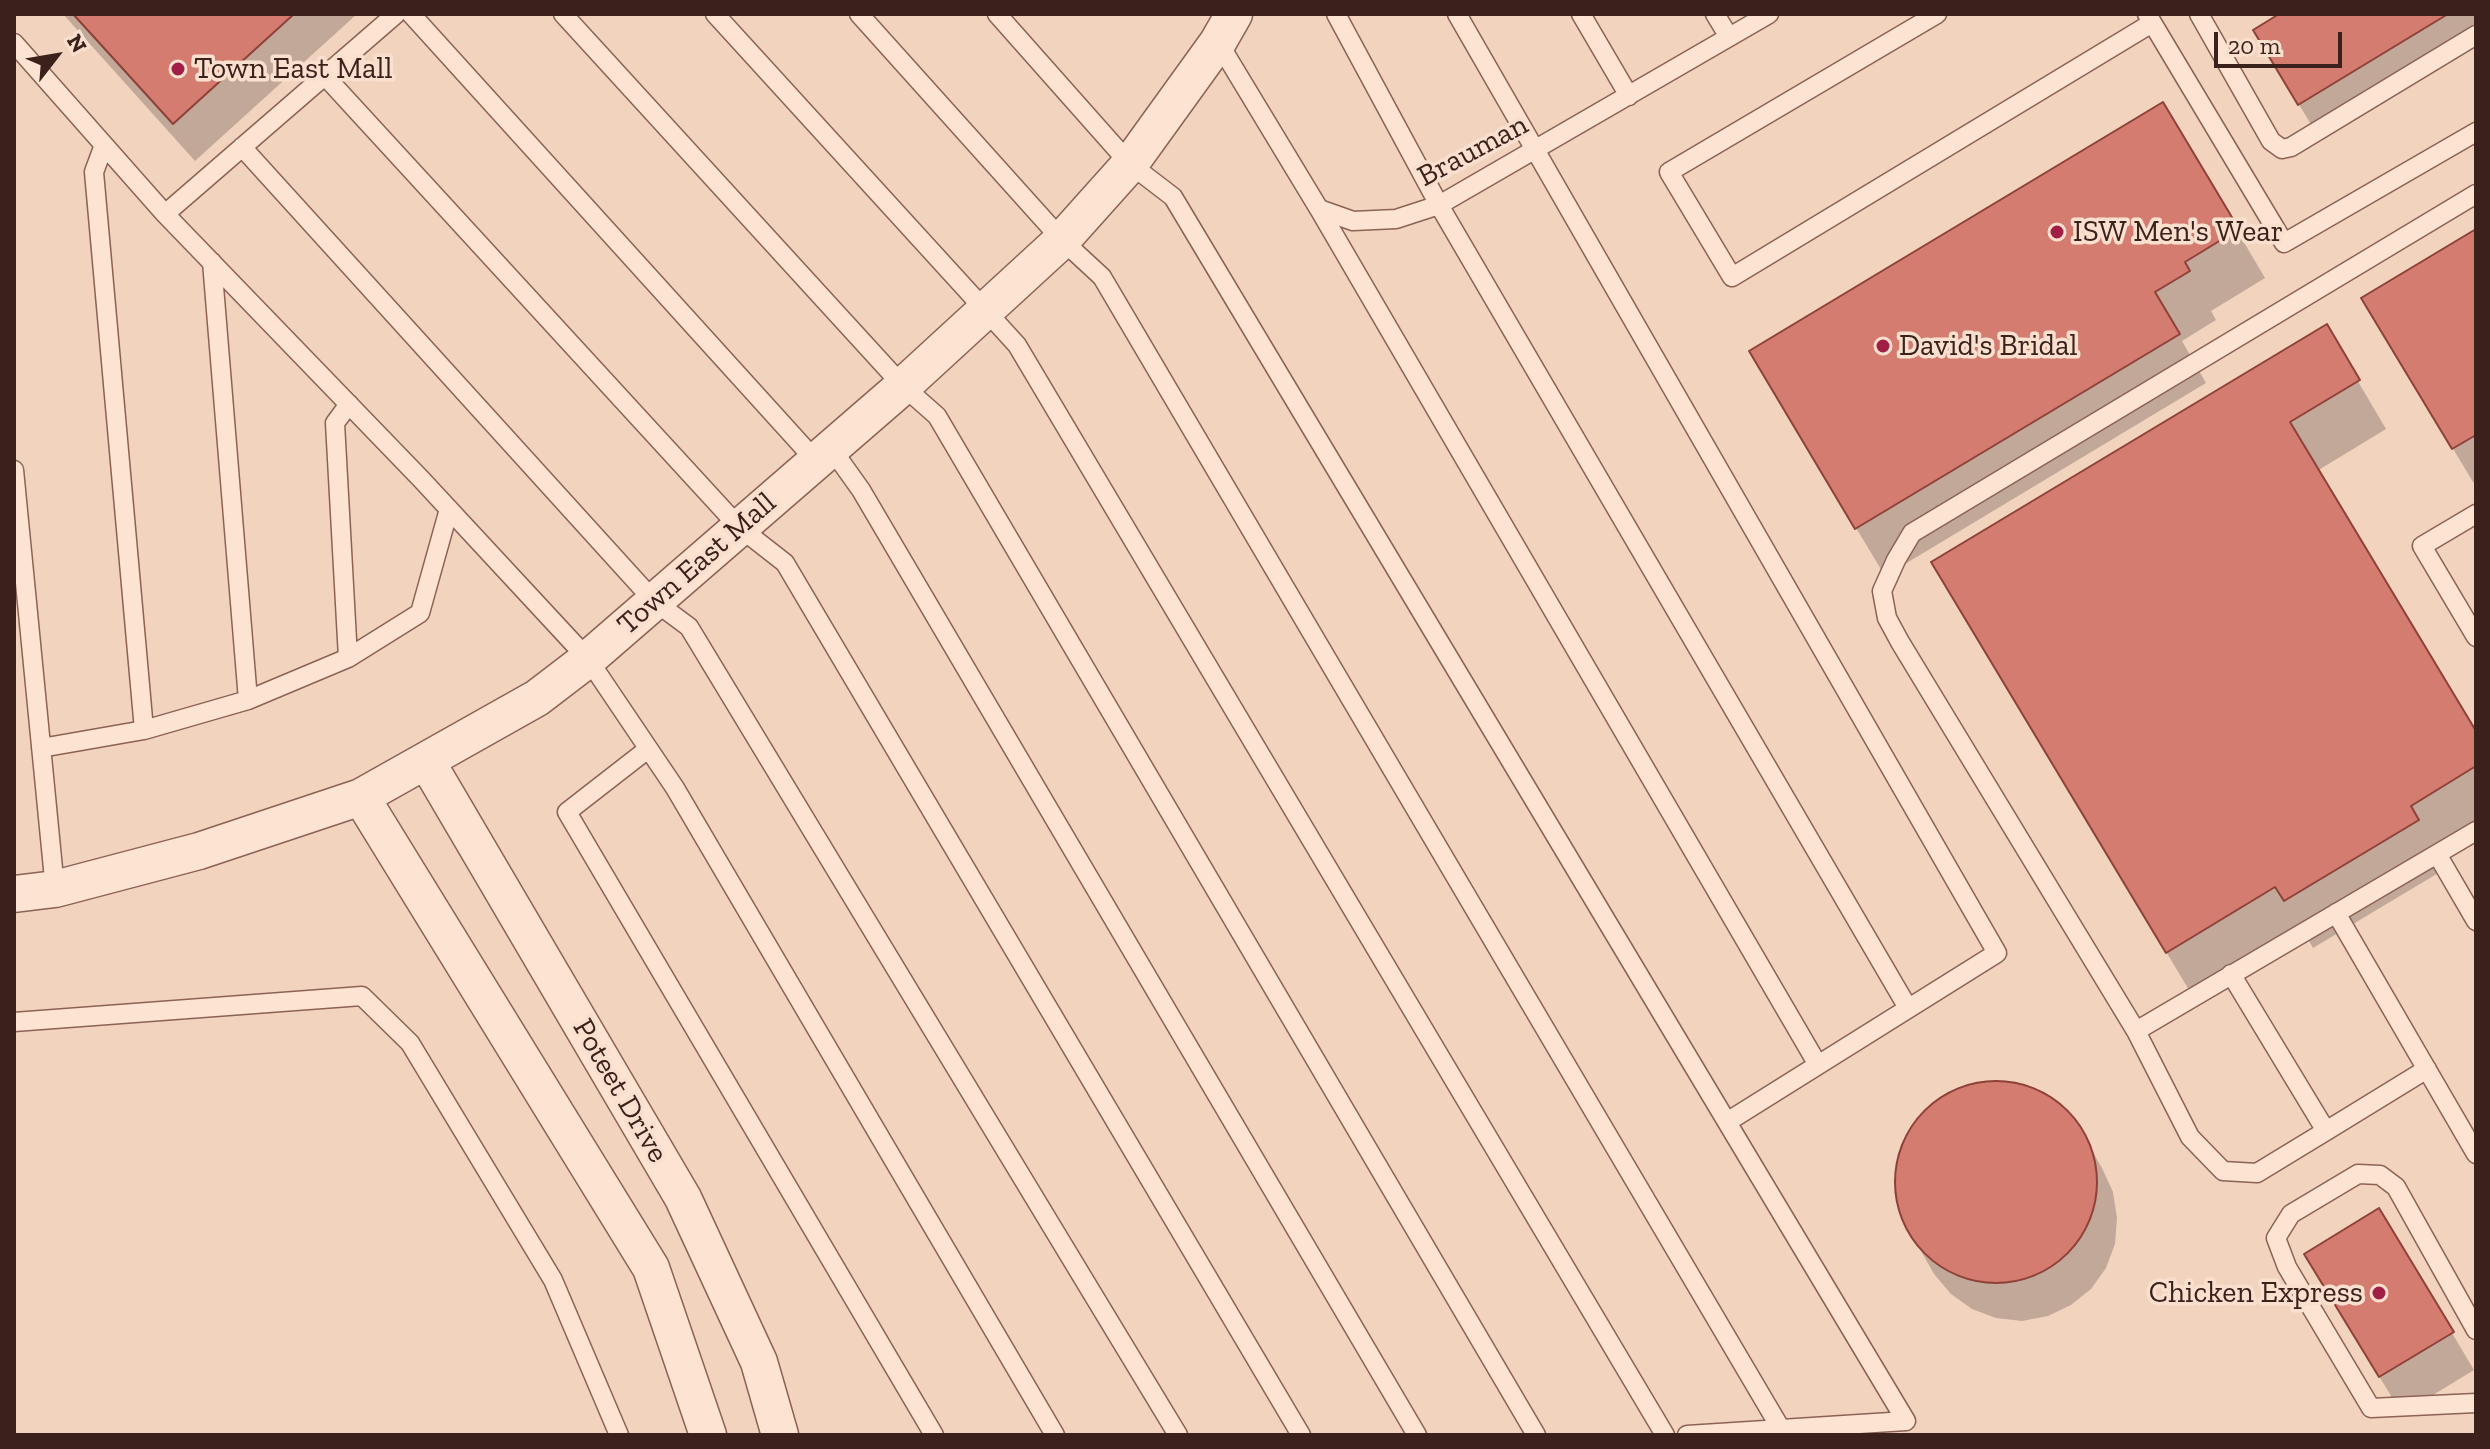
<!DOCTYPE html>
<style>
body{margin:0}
#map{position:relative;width:2490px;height:1449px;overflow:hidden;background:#f2d3be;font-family:"Zilla Slab",serif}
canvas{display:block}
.frame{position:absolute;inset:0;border:16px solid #3a211b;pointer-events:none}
.north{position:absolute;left:16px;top:16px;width:80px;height:80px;-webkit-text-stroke:6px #f9e0ce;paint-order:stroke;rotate:59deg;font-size:22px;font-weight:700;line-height:32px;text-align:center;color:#3a211b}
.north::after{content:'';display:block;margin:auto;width:28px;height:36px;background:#3a211b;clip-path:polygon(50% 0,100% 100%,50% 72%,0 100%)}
.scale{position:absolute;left:2214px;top:32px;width:128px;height:36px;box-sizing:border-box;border:4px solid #3a211b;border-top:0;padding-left:10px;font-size:24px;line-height:28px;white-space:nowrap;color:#3a211b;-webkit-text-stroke:6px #f9e0ce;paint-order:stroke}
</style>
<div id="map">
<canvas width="2490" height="1449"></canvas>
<div class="frame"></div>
<div class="north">N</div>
<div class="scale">20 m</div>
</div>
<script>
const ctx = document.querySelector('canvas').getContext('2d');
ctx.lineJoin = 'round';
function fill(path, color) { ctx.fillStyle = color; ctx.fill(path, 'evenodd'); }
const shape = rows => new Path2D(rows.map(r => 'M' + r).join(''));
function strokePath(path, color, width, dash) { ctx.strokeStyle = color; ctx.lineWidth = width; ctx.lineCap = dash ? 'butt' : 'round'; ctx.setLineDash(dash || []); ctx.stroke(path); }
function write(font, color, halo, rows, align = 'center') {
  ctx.font = font + ' "Zilla Slab",serif'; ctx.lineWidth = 7; ctx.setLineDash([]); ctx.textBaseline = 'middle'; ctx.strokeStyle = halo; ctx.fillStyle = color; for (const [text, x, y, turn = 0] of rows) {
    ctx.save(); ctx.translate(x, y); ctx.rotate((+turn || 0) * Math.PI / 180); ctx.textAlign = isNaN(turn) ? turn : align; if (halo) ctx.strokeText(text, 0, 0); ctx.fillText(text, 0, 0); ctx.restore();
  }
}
fill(shape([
 [63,14,357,14,195,161],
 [2283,14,2476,14,2476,47,2321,141,2277,68],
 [2163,105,2265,278,2211,311,2216,320,2182,341,2206,383,1885,576,1779,400],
 [2476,231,2476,487,2392,347],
 [2326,327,2386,429,2317,471,2476,735,2476,831,2437,855,2445,869,2313,948,2305,934,2195,1000,1962,611],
 [1995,1083,2020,1086,2043,1095,2064,1111,2080,1130,2102,1168,2113,1192,2117,1218,2115,1244,2106,1268,2091,1289,2071,1305,2048,1316,2022,1321,1996,1318,1972,1309,1951,1294,1934,1274,1912,1235,1901,1210,1896,1184,1899,1158,1909,1133,1926,1112,1947,1096,1970,1086],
 [2328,1292,2452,1333,2474,1370,2402,1414]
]), '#0003');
const building = shape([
 [73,14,294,14,173,124,73,14],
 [2279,14,2448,14,2298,105,2253,30,2279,14],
 [2163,102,2239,229,2185,262,2190,271,2155,292,2180,334,1855,529,1749,351,2163,102],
 [2476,229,2476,435,2452,449,2361,298,2476,229],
 [2327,324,2360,380,2290,422,2476,731,2476,766,2411,806,2419,820,2284,901,2275,887,2166,953,1931,562,2327,324],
 '1895 1182a101 101 0 1 1 202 0a101 101 0 1 1-202 0Z',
 [2379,1208,2454,1332,2379,1377,2304,1254,2379,1208]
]);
fill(building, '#d47c70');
strokePath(building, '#8e4138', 2);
const lane = shape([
 [411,14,816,461],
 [563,14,903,386,937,416,1536,1435],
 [715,14,1017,345,1665,1435],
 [859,14,1062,240,1102,277,1781,1429],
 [997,14,1130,164,1173,197,1906,1421,1687,1435],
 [1336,14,1439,205,1908,1008],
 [1457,14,1997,953,1727,1122],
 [1581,14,1629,96],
 [1715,14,1729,37],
 [1937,14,1669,172,1732,277,2152,23],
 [2147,14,2284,243,2476,132],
 [2199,14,2271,141,2282,149,2291,147,2476,35],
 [1218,42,1319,209,1353,221,1396,219,1439,205,1769,14],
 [14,43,165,214,421,479,588,659,675,788,1055,1435],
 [325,76,739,527,785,563,1301,1435],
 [104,145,94,172,144,730],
 [242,147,654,601,689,627,1178,1435],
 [1319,209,1818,1065],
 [165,214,396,14],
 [212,262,248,700],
 [831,448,861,490,1417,1435],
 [14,470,55,889],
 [2476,514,2422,546,2476,637],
 [348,658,335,423,349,404],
 [41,748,144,730,248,700,348,658,420,613,449,509],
 [648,749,567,812,934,1435],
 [2476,831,2437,854,2476,921],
 [2437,854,2136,1031,1900,642,1887,618,1882,591,1896,560,1912,533,2476,194],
 [2336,913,2476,1154],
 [2231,974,2326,1131,2427,1069],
 [14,1022,362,996,410,1043,553,1280,619,1435],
 [2136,1031,2190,1137,2223,1171,2257,1173,2326,1131],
 [2476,1330,2396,1187,2380,1175,2358,1174,2291,1214,2276,1238,2287,1267,2371,1408,2476,1403]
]);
const street = shape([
 [427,762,683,1198,759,1362,780,1435],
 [361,797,651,1268,708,1435],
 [14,894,55,889,199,851,361,797,537,698,588,659,903,386,1062,240,1130,164,1218,42,1234,14]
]);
strokePath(lane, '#8c6255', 21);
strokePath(street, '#8c6255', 39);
strokePath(lane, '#fce3d2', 18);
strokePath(street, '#fce3d2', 36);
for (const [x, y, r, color] of [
 [178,69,8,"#a11f46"],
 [2057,232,8,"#a11f46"],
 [1883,346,8,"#a11f46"],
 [2379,1293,8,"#a11f46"]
]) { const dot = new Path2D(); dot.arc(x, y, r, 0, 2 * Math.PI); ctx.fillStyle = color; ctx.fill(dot); strokePath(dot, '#f9e0ce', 3); }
write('30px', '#3a211b', '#f9e0ce', [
 ["Town East Mall",194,69],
 ["ISW Men's Wear",2073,232],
 ["David's Bridal",1899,346],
 ["Chicken Express",2363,1293,"right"]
], 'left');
write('30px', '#3a211b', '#f9e0ce', [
 ["Brauman",1473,151,-28],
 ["Town East Mall",697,564,-41],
 ["Poteet Drive",620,1091,60]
]);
</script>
